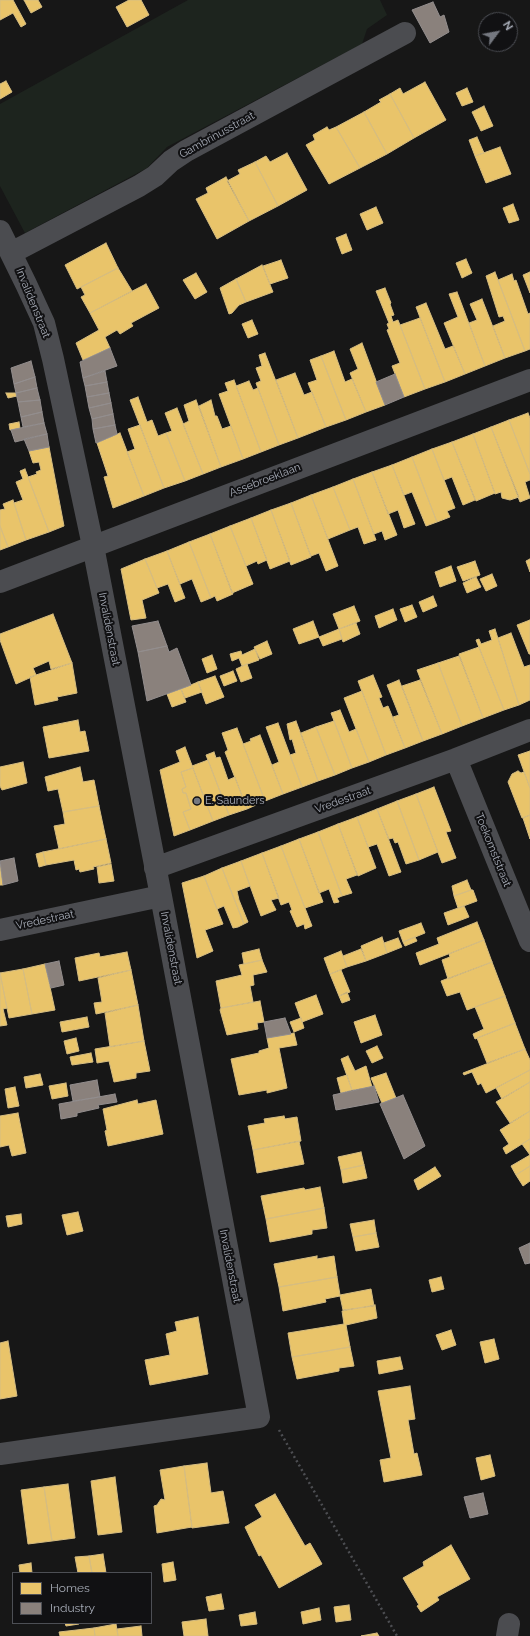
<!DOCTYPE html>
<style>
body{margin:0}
#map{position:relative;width:530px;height:1636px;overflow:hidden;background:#171717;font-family:Raleway,sans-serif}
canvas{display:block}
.legend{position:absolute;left:12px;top:1572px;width:140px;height:52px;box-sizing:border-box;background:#111113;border:1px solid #4d4f55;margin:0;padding:5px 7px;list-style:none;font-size:12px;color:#a8adb8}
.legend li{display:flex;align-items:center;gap:8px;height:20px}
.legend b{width:20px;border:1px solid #4d4f55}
.north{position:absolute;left:478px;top:12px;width:40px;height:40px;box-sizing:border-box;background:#111113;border:1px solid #4d4f55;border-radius:50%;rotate:58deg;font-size:11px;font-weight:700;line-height:16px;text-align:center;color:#a8adb8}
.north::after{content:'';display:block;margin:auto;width:14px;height:18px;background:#757880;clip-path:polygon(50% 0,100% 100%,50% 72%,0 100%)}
</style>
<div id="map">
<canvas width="530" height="1636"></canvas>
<ul class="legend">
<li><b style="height:11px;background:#e9c46a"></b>Homes</li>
<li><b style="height:11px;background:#8a817c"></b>Industry</li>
</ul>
<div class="north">N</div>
</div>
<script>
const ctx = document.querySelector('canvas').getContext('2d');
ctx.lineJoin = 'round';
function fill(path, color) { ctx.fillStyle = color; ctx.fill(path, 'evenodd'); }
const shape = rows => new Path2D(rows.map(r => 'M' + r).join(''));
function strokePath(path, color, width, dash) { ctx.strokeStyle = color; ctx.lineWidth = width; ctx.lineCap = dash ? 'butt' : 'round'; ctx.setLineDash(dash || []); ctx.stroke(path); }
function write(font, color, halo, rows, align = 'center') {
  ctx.font = font + ' Raleway,sans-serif'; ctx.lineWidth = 4; ctx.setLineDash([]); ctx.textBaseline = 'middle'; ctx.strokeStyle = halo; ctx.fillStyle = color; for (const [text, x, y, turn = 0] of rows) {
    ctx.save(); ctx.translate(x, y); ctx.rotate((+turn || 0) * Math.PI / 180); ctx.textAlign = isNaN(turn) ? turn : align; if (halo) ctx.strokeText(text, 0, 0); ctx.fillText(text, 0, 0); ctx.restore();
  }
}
fill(shape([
 [188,0,380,0,387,15,367,29,362,44,167,147,147,168,25,233,0,186,0,104]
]), '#1d241e');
const homes = shape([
 [0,0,13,0,26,24,21,27,13,13,0,20,0,0],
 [24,0,38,0,42,7,31,13,24,0],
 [129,0,141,0,149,15,127,27,116,7,129,0],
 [6,81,12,92,0,99,0,84,6,81],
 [425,82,446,120,414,138,390,94,400,88,403,94,425,82],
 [467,88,473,102,462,106,456,93,467,88],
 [390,94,414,138,387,154,364,112,381,102,379,100,390,94],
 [484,106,493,126,481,131,472,112,484,106],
 [364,112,387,154,360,168,336,127,364,112],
 [327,127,329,130,336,127,360,168,329,184,306,145,315,140,313,135,327,127],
 [477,137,484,153,475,156,469,140,477,137],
 [500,147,511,174,486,183,475,156,500,147],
 [287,153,307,190,278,206,255,162,266,156,270,162,287,153],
 [255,162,278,206,249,221,227,181,240,174,238,170,255,162],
 [226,177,249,221,217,239,196,199,208,193,206,188,226,177],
 [513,204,519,220,509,223,503,208,513,204],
 [376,207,383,223,367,230,360,214,376,207],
 [346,234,352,250,342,254,336,238,346,234],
 [106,243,118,268,77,289,65,265,106,243],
 [466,259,472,273,462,278,456,263,466,259],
 [281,260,288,278,270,284,263,266,281,260],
 [262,265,273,292,246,302,236,279,262,265],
 [118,268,132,291,90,313,81,297,85,295,81,287,118,268],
 [495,272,525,351,505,358,493,326,505,321,503,316,499,317,486,276,495,272],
 [530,272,530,293,523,275,530,272],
 [196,273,207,292,195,299,183,280,196,273],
 [512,274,514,281,516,280,528,314,530,313,530,349,525,351,498,280,512,274],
 [236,279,246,302,239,305,232,313,229,314,220,288,236,279],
 [146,284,159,308,131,323,133,326,120,334,117,330,105,337,110,348,83,360,76,343,99,330,90,313,146,284],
 [385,288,391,303,390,304,394,315,391,316,393,322,398,320,425,389,404,397,392,366,400,363,387,330,389,329,387,324,389,323,376,291,385,288],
 [457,292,485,366,465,374,444,323,458,317,449,294,457,292],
 [482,299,505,358,485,366,469,323,477,320,470,304,482,299],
 [426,303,445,349,453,346,465,374,445,382,416,307,426,303],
 [420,318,445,382,425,389,400,325,420,318],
 [252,320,258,334,248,338,242,324,252,320],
 [362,343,385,405,366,412,350,373,358,369,350,349,362,343],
 [334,351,345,382,352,379,366,412,346,420,321,356,334,351],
 [265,353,298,438,279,445,256,383,261,381,256,368,262,366,259,355,265,353],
 [321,356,346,420,326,427,308,383,317,380,310,360,321,356],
 [295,373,304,395,312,392,326,427,298,438,276,380,295,373],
 [234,380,261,452,243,459,219,394,228,391,225,383,234,380],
 [249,381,253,390,258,388,279,445,261,452,236,386,249,381],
 [6,393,16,393,17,396,8,398,6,393],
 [138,397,147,422,152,420,158,436,166,433,185,481,164,488,130,400,138,397],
 [196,400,221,467,203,474,183,424,189,421,184,405,196,400],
 [211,400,215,416,217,416,222,429,231,426,243,459,221,467,199,406,211,400],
 [177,408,203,474,185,481,166,433,172,431,165,413,177,408],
 [528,413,530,418,530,474,509,420,528,413],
 [509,420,530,474,530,480,525,482,530,498,520,502,491,427,509,420],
 [19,422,20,428,10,430,9,424,19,422],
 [140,425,164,488,144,496,127,452,135,449,128,429,140,425],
 [491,427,519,497,510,500,502,498,501,492,495,494,473,434,491,427],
 [120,433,144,496,113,508,104,477,108,476,97,443,120,433],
 [473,434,495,493,476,501,452,442,473,434],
 [452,442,475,500,463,505,452,477,444,480,432,449,452,442],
 [49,447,64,526,49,532,28,477,37,474,36,472,41,470,39,462,33,463,29,451,49,447],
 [432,449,455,508,447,511,450,517,437,522,412,457,432,449],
 [412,457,437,522,426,526,412,492,404,495,392,465,412,457],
 [392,465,415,524,404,528,398,510,388,514,372,472,392,465],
 [25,469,49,532,26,540,14,503,23,500,16,482,23,479,20,471,25,469],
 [372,472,397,535,385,540,382,531,374,534,353,479,372,472],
 [353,479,376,540,364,544,358,527,350,530,333,487,353,479],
 [333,487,350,530,328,539,311,495,333,487],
 [311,495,338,566,326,571,319,553,311,556,291,503,311,495],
 [13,500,26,540,8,547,0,526,0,510,5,509,3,504,13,500],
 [291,503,311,557,291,565,271,510,291,503],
 [271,510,290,561,270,569,251,518,271,510],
 [251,518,267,560,258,564,257,561,246,566,230,526,251,518],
 [0,526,8,547,0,550,0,526],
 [230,526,253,584,232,593,210,534,230,526],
 [210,534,233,594,217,601,215,596,211,598,189,542,210,534],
 [189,542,211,598,201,602,192,579,180,584,167,551,189,542],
 [167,551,185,598,175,602,168,584,157,588,145,559,167,551],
 [145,559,159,593,142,600,146,618,131,620,121,569,145,559],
 [530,559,530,572,526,561,530,559],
 [475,561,480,575,463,581,457,567,475,561],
 [451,566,456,581,440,587,435,572,451,566],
 [492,574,497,586,486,591,480,579,492,574],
 [476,577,481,587,467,593,463,583,476,577],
 [433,596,437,606,423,612,419,602,433,596],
 [412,605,417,617,405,622,400,609,412,605],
 [354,606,360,621,339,629,333,614,354,606],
 [393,609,397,620,379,628,375,616,393,609],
 [53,614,72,663,51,669,49,661,33,668,36,675,16,684,0,640,0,634,53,614],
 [530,620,530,654,529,654,517,625,530,620],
 [313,621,319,637,299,644,293,629,313,621],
 [356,623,360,634,343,642,339,629,356,623],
 [339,629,342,639,323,646,319,637,339,629],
 [495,629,519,705,504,710,476,640,479,639,481,644,492,640,489,631,495,629],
 [511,633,524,667,530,665,530,700,519,705,498,638,511,633],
 [267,641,272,654,260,659,254,647,267,641],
 [479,647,504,710,483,718,459,654,479,647],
 [255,649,259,660,242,666,239,658,232,661,230,654,241,651,242,655,255,649],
 [212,655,217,669,207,673,202,659,212,655],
 [459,656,483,718,462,726,438,663,459,656],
 [72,663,77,693,57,697,58,700,35,705,30,677,72,663],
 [438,663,462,726,442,734,417,670,438,663],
 [247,664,252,678,241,682,236,669,247,664],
 [233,671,237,681,224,686,220,676,233,671],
 [373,675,382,697,379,698,383,708,388,706,405,748,386,755,358,681,373,675],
 [215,676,224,697,206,704,198,682,215,676],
 [399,680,423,741,405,748,393,717,399,715,387,685,399,680],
 [420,680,442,734,423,741,402,686,420,680],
 [198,682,202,692,185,698,181,689,198,682],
 [181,689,186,702,172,707,167,694,181,689],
 [362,691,386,755,369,762,344,698,362,691],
 [340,710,349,732,356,729,369,762,352,768,331,713,340,710],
 [78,720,80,732,85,731,89,751,49,758,43,727,78,720],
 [296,721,318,781,302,787,290,755,296,753,292,739,290,740,287,724,296,721],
 [334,721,352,768,335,775,316,727,334,721],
 [278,723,302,787,283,794,272,765,279,762,266,727,278,723],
 [316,727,335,775,318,781,301,733,316,727],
 [237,728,265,801,247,809,225,752,228,750,222,733,237,728],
 [260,735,283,794,265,801,243,744,251,741,250,739,260,735],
 [185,747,193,768,181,772,186,787,182,789,183,793,186,793,191,809,183,812,190,830,174,836,160,770,180,762,176,751,185,747],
 [530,751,530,788,518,755,530,751],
 [214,752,216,758,220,757,228,780,235,777,247,809,229,815,206,755,214,752],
 [208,760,229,815,213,821,192,766,208,760],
 [23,762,27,783,2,790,0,786,0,767,23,762],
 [80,767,83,782,94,780,99,806,63,812,58,789,48,791,45,777,80,767],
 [193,768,213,821,190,830,183,812,191,809,186,793,183,793,182,789,186,787,181,772,193,768],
 [518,771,521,773,524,772,530,788,530,815,522,818,508,782,512,774,518,771],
 [434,787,451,831,446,832,456,858,442,863,416,794,434,787],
 [416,794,438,852,419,860,397,801,416,794],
 [397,801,419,860,406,864,398,842,395,843,393,838,389,839,377,809,397,801],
 [99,806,106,839,59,849,54,826,65,824,63,812,99,806],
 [377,809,401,872,389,876,377,844,368,847,357,817,377,809],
 [530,815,530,839,523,818,530,815],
 [357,817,376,868,358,876,338,824,357,817],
 [338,824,357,875,346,879,352,893,342,896,318,832,338,824],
 [318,832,342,896,337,898,339,902,334,903,329,889,319,893,299,839,318,832],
 [106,839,111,863,93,867,94,869,80,872,79,869,76,870,74,860,46,865,43,852,106,839],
 [299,839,323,902,305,908,281,846,299,839],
 [281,846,312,926,305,929,304,924,297,927,290,911,292,910,289,902,281,905,262,853,281,846],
 [43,852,46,865,39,867,36,854,43,852],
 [262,853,279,898,271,900,276,910,261,916,241,861,262,853],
 [241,861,250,886,237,891,239,900,248,922,244,924,222,868,241,861],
 [111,864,114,881,99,883,97,867,111,864],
 [0,865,3,885,0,885,0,865],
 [222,868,244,924,238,927,233,928,224,906,217,909,204,876,222,868],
 [204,876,223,924,205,930,213,951,197,958,182,883,204,876],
 [467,880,471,890,454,896,452,886,467,880],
 [471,890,473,890,477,901,458,908,454,896,471,890],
 [464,906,469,917,448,925,444,913,464,906],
 [477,922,484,940,420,965,416,953,439,944,437,938,477,922],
 [421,923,425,933,403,942,399,931,421,923],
 [382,937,387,953,366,961,361,946,382,937],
 [415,937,417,941,405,946,403,942,415,937],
 [398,938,402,947,387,953,384,943,398,938],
 [484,940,492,962,448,979,442,960,450,957,449,954,484,940],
 [259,949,262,960,244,964,242,953,259,949],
 [361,949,366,961,347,967,343,956,361,949],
 [341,951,347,967,330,974,324,958,341,951],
 [127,952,131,970,79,981,75,958,99,953,100,957,127,952],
 [262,960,267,972,253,975,254,985,250,986,253,1002,221,1008,216,981,242,975,239,965,262,960],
 [492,962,505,996,467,1010,460,992,447,996,441,981,492,962],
 [45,964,55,1010,32,1014,23,969,45,964],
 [23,969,32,1014,9,1018,0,973,23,969],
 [131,970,138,1005,96,1014,94,1003,102,1002,98,978,131,970],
 [341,970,350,992,339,996,330,974,341,970],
 [0,973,7,1008,3,1009,7,1025,0,1026,0,973],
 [347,992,350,1000,342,1003,339,996,347,992],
 [316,995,323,1014,302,1022,295,1003,316,995],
 [505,996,515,1023,475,1039,473,1034,484,1029,475,1007,505,996],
 [260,1001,264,1022,257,1023,258,1029,227,1035,220,1010,221,1008,260,1001],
 [138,1005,144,1041,110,1047,105,1013,138,1005],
 [375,1015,382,1035,361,1043,354,1022,375,1015],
 [87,1017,89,1027,62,1032,60,1022,87,1017],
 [301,1018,304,1028,294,1032,290,1022,301,1018],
 [515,1023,525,1049,487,1063,477,1038,515,1023],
 [294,1033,297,1045,279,1048,287,1088,267,1093,267,1090,239,1095,231,1059,259,1053,259,1051,269,1048,267,1038,294,1033],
 [76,1038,79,1051,67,1054,64,1041,76,1038],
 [144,1041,150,1071,136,1073,136,1078,114,1082,109,1061,97,1063,95,1049,144,1041],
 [377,1046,383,1058,372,1063,366,1051,377,1046],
 [525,1049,530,1060,530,1070,486,1093,481,1083,478,1085,472,1072,464,1075,463,1073,525,1049],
 [91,1053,93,1062,72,1065,70,1057,91,1053],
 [348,1056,355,1071,366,1066,372,1087,352,1090,341,1059,348,1056],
 [530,1070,530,1082,502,1099,496,1088,530,1070],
 [386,1073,396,1098,382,1103,371,1078,386,1073],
 [40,1074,43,1085,26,1088,24,1077,40,1074],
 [347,1075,352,1090,341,1093,337,1078,347,1075],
 [530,1082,530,1111,510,1123,496,1102,530,1082],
 [66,1083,68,1096,52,1099,49,1086,66,1083],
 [15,1087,19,1106,8,1108,5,1089,15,1087],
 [137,1100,138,1104,156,1100,163,1134,108,1146,105,1131,107,1130,103,1109,137,1100],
 [530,1111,530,1139,506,1154,503,1148,509,1144,500,1130,530,1111],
 [18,1113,26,1153,12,1156,9,1145,0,1147,0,1116,18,1113],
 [284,1116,285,1119,297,1117,301,1141,253,1150,248,1126,265,1123,264,1119,284,1116],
 [530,1139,530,1166,516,1175,511,1166,530,1155,522,1144,530,1139],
 [299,1141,304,1164,257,1173,253,1150,299,1141],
 [361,1152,364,1165,341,1170,338,1157,361,1152],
 [364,1165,367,1178,343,1183,341,1170,364,1165],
 [530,1166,530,1181,523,1186,516,1175,530,1166],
 [435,1167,441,1176,418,1190,414,1180,435,1167],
 [320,1187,324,1208,266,1219,261,1196,304,1188,305,1190,320,1187],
 [324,1208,327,1228,312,1230,312,1234,270,1242,266,1219,324,1208],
 [78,1212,83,1231,67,1235,62,1215,78,1212],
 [21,1214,22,1224,8,1227,6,1216,21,1214],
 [374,1220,376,1233,353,1237,350,1224,374,1220],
 [376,1233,379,1247,356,1251,353,1237,376,1233],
 [317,1256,317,1259,334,1256,337,1277,279,1287,274,1264,317,1256],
 [337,1277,340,1295,371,1289,374,1306,343,1310,340,1296,325,1299,326,1302,283,1311,279,1287,337,1277],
 [441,1277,444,1289,432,1292,429,1280,441,1277],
 [375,1305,377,1318,346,1325,350,1347,292,1357,288,1333,344,1324,342,1311,375,1305],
 [198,1317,208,1374,150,1385,145,1360,170,1355,166,1334,177,1331,175,1322,198,1317],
 [451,1330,456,1345,442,1350,436,1335,451,1330],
 [494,1339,499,1359,485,1363,480,1342,494,1339],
 [8,1341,17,1396,0,1399,0,1343,8,1341],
 [350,1347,354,1366,339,1368,339,1371,297,1379,292,1357,350,1347],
 [400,1357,403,1369,379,1374,377,1361,400,1357],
 [410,1386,415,1419,408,1420,414,1454,417,1453,422,1475,384,1482,380,1460,391,1458,378,1391,410,1386],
 [490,1455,495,1476,481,1480,476,1458,490,1455],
 [207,1463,211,1493,223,1491,229,1523,192,1528,184,1466,207,1463],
 [184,1466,192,1527,157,1533,154,1506,157,1505,161,1499,165,1500,160,1470,184,1466],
 [115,1477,122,1532,98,1535,91,1481,115,1477],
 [68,1484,75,1538,52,1541,44,1487,68,1484],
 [44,1487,52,1541,28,1544,21,1490,44,1487],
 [275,1494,305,1546,310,1543,322,1564,279,1588,261,1555,259,1556,245,1527,262,1517,255,1505,275,1494],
 [451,1545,470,1579,437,1597,439,1600,421,1612,417,1606,419,1605,403,1578,424,1566,423,1562,451,1545],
 [103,1554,106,1573,92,1573,89,1556,103,1554],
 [89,1556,92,1573,78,1573,75,1557,89,1556],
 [173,1562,176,1580,164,1582,162,1564,173,1562],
 [31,1563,32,1573,20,1573,19,1565,31,1563],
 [221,1594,224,1609,209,1611,206,1597,221,1594],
 [349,1605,351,1620,336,1622,334,1607,349,1605],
 [319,1608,321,1620,303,1624,301,1612,319,1608],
 [255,1612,257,1624,241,1626,239,1615,255,1612],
 [206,1619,208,1636,184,1636,182,1622,206,1619],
 [65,1623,79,1623,79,1624,66,1626,65,1623],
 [116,1624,118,1636,95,1636,94,1628,116,1624],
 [141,1626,142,1636,118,1636,117,1629,141,1626],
 [94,1628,95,1636,60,1636,59,1632,94,1628],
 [377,1633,379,1636,361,1636,377,1633]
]);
fill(homes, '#e9c46a');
strokePath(homes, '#d6bd81', 1);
const industry = shape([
 [433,2,440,17,444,15,449,32,430,43,412,10,433,2],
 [110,348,117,366,83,378,80,362,110,348],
 [31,361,35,377,14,384,11,368,31,361],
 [105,371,107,382,85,386,83,378,105,371],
 [395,374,404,397,385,405,376,382,395,374],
 [35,377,37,388,16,393,14,384,35,377],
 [107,382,109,393,87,397,85,386,107,382],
 [37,388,40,400,18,402,16,393,37,388],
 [109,393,111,403,89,408,87,397,109,393],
 [40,400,42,412,21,417,18,402,40,400],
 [111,403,113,414,92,419,89,408,111,403],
 [42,412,44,423,23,427,21,417,42,412],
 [113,414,115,425,93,429,92,419,113,414],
 [44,423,47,434,15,442,11,430,44,423],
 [115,425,117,434,96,443,93,429,115,425],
 [47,434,49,447,29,451,24,439,47,434],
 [158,621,167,646,138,652,132,626,158,621],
 [167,646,169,652,177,648,191,685,147,701,138,652,167,646],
 [14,858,18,881,3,885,0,861,14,858],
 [59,961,64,985,51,988,45,964,59,961],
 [285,1018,291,1034,267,1038,264,1022,285,1018],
 [97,1080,100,1097,73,1101,70,1085,97,1080],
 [374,1086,379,1102,336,1110,333,1095,374,1086],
 [115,1094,117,1102,98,1105,99,1108,77,1113,77,1116,61,1119,59,1104,115,1094],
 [403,1095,425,1146,404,1159,380,1104,403,1095],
 [530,1243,530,1263,525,1264,519,1248,530,1243],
 [483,1493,488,1514,470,1518,464,1497,483,1493]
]);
fill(industry, '#8a817c');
strokePath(industry, '#938e8e', 1);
strokePath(shape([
 [279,1430,397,1636]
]), '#4d4e52', 2.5, [2, 3]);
strokePath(shape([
 [0,231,26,284,44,323,53,359,93,546,161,896,259,1417,0,1454],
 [11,253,139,186,155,176,171,161,186,151,405,33],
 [0,582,530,380],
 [456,759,530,941],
 [155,868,456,759,530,730],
 [0,930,161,896],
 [507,1636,509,1624]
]), '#4b4c50', 22);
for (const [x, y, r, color] of [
 [197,801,4,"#757880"]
]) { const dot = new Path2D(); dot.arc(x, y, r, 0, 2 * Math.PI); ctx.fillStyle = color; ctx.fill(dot); strokePath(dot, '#111113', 1.5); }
write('11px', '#a8adb8', '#111113', [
 ["Gambrinusstraat",217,135,-29],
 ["Invalidenstraat",33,303,68],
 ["Assebroeklaan",265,480,-21],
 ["Invalidenstraat",109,629,79],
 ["Vredestraat",343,800,-20],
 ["Toekomststraat",493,850,68],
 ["Vredestraat",45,920,-12],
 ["Invalidenstraat",171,948,79],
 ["Invalidenstraat",230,1266,79]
]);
write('11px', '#a8adb8', '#111113', [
 ["E. Saunders",205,801]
], 'left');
</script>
